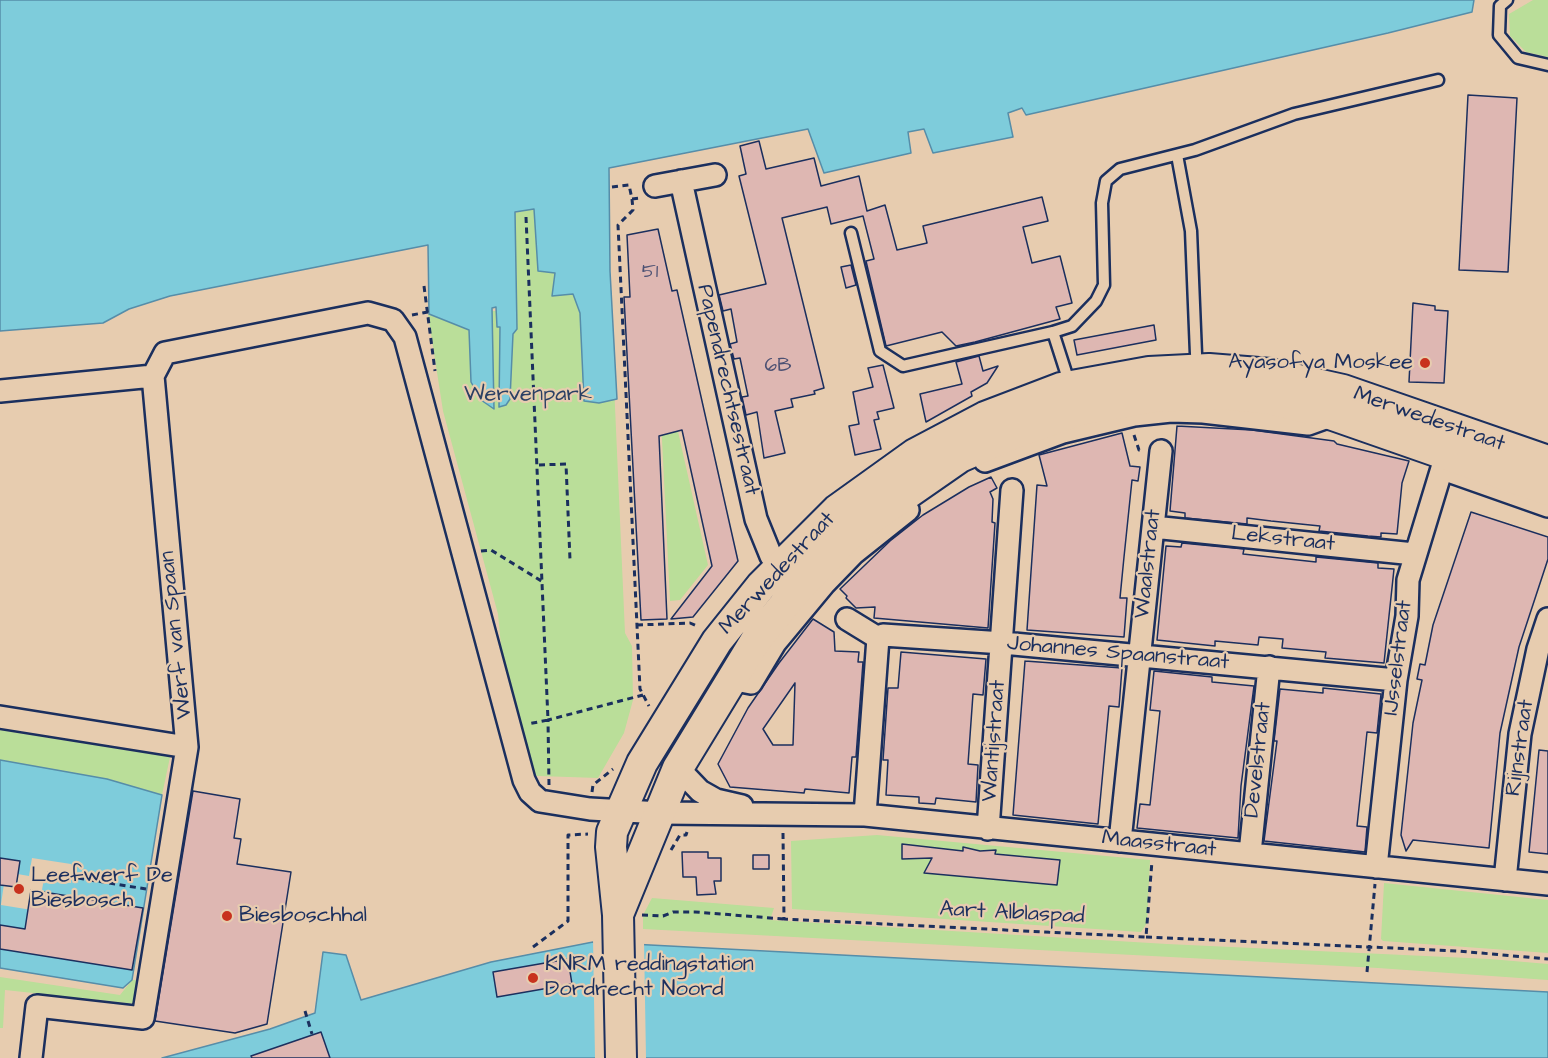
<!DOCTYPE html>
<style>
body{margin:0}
canvas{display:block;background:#e7ccaf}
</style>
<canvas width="1548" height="1058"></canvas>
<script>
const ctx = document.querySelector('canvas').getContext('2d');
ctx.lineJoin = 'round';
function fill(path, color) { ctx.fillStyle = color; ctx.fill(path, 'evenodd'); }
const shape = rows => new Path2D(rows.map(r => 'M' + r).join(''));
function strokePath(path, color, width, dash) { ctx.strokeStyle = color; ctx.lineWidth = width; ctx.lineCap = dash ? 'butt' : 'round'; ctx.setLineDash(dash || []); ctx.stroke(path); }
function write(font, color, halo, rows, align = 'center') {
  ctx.font = font + ' "Architects Daughter",sans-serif'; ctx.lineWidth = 4.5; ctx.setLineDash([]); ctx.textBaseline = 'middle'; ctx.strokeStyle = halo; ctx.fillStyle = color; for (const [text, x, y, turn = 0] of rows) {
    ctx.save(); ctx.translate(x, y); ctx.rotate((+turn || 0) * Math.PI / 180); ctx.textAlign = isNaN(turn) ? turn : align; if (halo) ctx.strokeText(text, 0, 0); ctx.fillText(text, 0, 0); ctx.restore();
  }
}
fill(shape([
 [1533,0,1548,0,1548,57,1526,52,1510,36,1509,14],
 [535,208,538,271,609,271,625,633,632,646,633,700,624,733,598,778,510,775,512,762,498,614,443,411,428,314,517,310,515,213],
 [666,378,708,565,680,600,670,601,659,379],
 [0,730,170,757,162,795,107,779,0,760],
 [877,835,1150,860,1147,923,1141,932,792,909,791,841],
 [1384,883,1548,900,1548,953,1383,941,1381,939],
 [652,898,774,908,770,920,1167,944,1490,959,1548,964,1548,980,1378,968,643,929,643,915],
 [0,977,120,995,132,980,141,980,136,1004,5,990,3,1028,0,1028]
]), '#bade99');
const water = shape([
 [0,0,1474,0,1472,12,1388,33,1026,115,1022,108,1008,113,1013,137,933,153,924,129,908,132,911,153,824,173,808,129,609,168,610,271,617,399,599,403,584,401,580,313,573,294,552,296,555,273,538,271,534,209,515,212,517,329,513,334,510,399,506,405,499,407,500,327,497,327,496,307,492,308,494,409,481,400,471,382,469,330,429,314,428,245,170,296,129,309,103,323,0,331,0,0],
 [0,760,107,779,162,795,132,980,123,988,0,968,0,760],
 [593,942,1548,992,1548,1058,162,1058,270,1029,315,1013,323,952,346,955,361,1000,491,962,593,942]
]);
fill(water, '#7eccdb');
strokePath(water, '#568da9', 1.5);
fill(shape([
 [32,858,71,864,71,883,44,879,38,911,1,905,0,911,5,877,0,871,29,876],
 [593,939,644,941,646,1058,595,1058]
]), '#e7ccaf');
const building = shape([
 [1468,95,1517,98,1508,272,1459,270,1468,95],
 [759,141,766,169,814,158,821,186,859,176,867,211,885,205,897,250,927,243,923,226,1042,197,1048,221,1023,227,1032,263,1060,256,1072,303,1056,307,1060,319,975,342,956,346,942,332,886,346,866,261,874,259,863,216,831,224,827,207,782,218,824,388,814,391,815,394,791,399,793,407,775,411,785,453,764,458,757,412,746,415,742,397,748,396,740,358,734,359,730,344,737,342,731,309,723,311,719,295,766,284,739,176,746,174,740,146,759,141],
 [658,229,672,291,677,290,738,561,693,617,671,619,712,566,682,430,659,436,667,619,641,620,624,297,630,297,627,235,658,229],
 [851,265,856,285,846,288,841,267,851,265],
 [1413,303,1435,306,1435,310,1448,311,1444,383,1409,382,1413,303],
 [1154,325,1156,340,1077,355,1074,340,1154,325],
 [979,356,983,371,998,366,987,383,971,392,972,396,926,422,920,394,962,384,956,362,979,356],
 [883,365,894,408,877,412,879,419,874,420,881,449,855,455,849,426,859,424,853,392,873,387,868,368,883,365],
 [1177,426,1252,430,1334,441,1337,444,1409,461,1402,483,1397,534,1381,533,1381,537,1368,536,1319,531,1320,526,1271,521,1247,518,1247,524,1185,518,1185,513,1170,511,1177,426],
 [1122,433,1130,466,1140,467,1138,481,1132,480,1124,557,1120,598,1127,598,1124,637,1027,630,1037,485,1047,486,1039,455,1122,433],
 [991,477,997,488,990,492,993,499,992,522,995,523,988,628,874,618,875,607,856,608,846,598,847,596,840,589,890,541,923,515,969,487,991,477],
 [1471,512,1548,537,1548,559,1519,647,1500,733,1489,848,1413,840,1406,851,1401,835,1413,723,1422,680,1417,679,1420,664,1425,665,1433,625,1471,512],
 [1182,543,1244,549,1243,554,1316,562,1316,557,1378,563,1378,568,1394,569,1384,663,1325,658,1326,652,1282,648,1283,639,1259,637,1258,645,1215,641,1215,646,1157,640,1166,546,1181,547,1182,543],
 [813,619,834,632,835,651,859,652,858,662,863,662,856,757,852,757,849,793,805,789,804,793,730,787,718,764,748,708,779,663,813,619],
 [795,683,793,745,773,745,763,729,795,683],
 [901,652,986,659,983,695,973,694,968,764,978,765,976,802,936,798,935,804,919,803,919,797,886,795,888,760,883,760,888,688,898,688,901,652],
 [1025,661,1122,668,1119,707,1109,706,1098,824,1013,815,1025,661],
 [1154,671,1212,677,1212,682,1254,686,1241,786,1238,838,1137,828,1140,804,1150,805,1160,711,1150,710,1154,671],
 [1323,688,1381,694,1377,733,1367,732,1364,761,1357,826,1367,827,1365,852,1264,841,1277,741,1274,741,1280,689,1323,693,1323,688],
 [1539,750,1548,751,1548,854,1529,852,1539,750],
 [193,791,240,799,234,838,241,839,237,864,291,872,267,1024,235,1033,155,1021,193,791],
 [902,844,963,851,963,847,980,851,996,850,995,854,1060,860,1057,885,924,873,932,858,902,859,902,844],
 [682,852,708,852,708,858,721,858,721,881,714,881,716,894,697,895,696,877,683,877,682,852],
 [753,855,769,855,769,869,753,869,753,855],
 [0,858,20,861,16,887,0,885,0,858],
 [31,890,143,908,132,970,0,949,0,925,25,929,31,890],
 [568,959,572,984,497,997,493,972,568,959],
 [321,1032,330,1058,252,1058,251,1056,321,1032]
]);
fill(building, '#deb7b2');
strokePath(building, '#1b2f5e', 1.5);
const service = shape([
 [1507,0,1500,6,1499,35,1518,58,1548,65],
 [1177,155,1191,231,1196,354],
 [851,233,880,351,903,366,1053,332,1072,326,1096,301,1104,285,1102,203,1106,181,1120,169,1195,150,1294,114,1438,80],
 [1053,332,1070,385]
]);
const minor = shape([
 [681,181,756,519,771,556,791,575],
 [655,186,715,175],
 [153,376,165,353,368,313,393,320,405,337,524,780,530,792,540,801,590,809,661,813,865,815,1548,884],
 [0,391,153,376],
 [985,461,1063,432,1134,415,1171,411,1203,412,1308,424,1333,415],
 [1443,469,1548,506],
 [1153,527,1414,554],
 [847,619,878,638],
 [878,638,883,635,1003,643,1396,680],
 [730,679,751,683,775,643,824,584,854,553,908,510],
 [0,717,187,747],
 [678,768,700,791,716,800,742,806],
 [865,815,878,638],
 [988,829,1012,490],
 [1120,841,1161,451],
 [1250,853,1269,667],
 [1376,867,1396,680,1407,616,1408,580,1446,455],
 [1505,880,1520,734,1538,649,1548,619],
 [31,1058,37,1006,143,1018,187,747,153,376]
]);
const secondary = shape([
 [619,912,678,768,756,640,794,593,852,532,960,457,1015,433,1080,410,1154,397,1221,394,1270,399,1333,415,1548,490],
 [621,1058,618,915,611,847,612,832,642,763,717,641,761,586,837,510,915,454,985,417,1061,388,1149,372,1209,369,1271,374,1343,390,1548,461]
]);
strokePath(service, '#1b2f5e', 15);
strokePath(minor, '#1b2f5e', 26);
strokePath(secondary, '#1b2f5e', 34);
strokePath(shape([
 [612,187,629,185,632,199,641,198],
 [632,199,633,210,618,225,640,689,649,706],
 [526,217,548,720,528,724],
 [424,286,435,371],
 [412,315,428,312],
 [1134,435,1139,450,1144,450],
 [539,465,566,464,570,560],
 [481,551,491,550,543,582],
 [637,625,690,623,699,627],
 [549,785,548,720,643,695],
 [592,792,593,785,613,769],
 [783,833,784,919,1146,937,1152,861],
 [671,850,680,835,686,835,687,832],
 [47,873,146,889],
 [642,915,663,916,673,912,695,912,784,919],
 [1146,937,1458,951,1548,959],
 [533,947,568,921,568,835,588,834],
 [1367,972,1375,884],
 [305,1011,312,1034]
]), '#1b2f5e', 3, [6, 4.5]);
strokePath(service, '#e7ccaf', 10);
strokePath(minor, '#e7ccaf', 21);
strokePath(secondary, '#e7ccaf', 30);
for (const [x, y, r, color] of [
 [1425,363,6,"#c8321e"],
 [19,889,6,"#c8321e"],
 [227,916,6,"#c8321e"],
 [533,978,6,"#c8321e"]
]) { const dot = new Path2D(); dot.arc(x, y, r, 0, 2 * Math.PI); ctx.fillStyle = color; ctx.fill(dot); strokePath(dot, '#e7ccaf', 2); }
write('20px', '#4c5173', null, [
 ["51",650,273],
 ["6B",778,367]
]);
write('22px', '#1b2f5e', '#e7ccaf', [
 ["Ayasofya Moskee",1413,363,"right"],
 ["Leefwerf De",31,876],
 ["Biesbosch",31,901],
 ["Biesboschhal",239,916],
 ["KNRM reddingstation",545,965],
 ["Dordrecht Noord",545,990]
], 'left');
write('22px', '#1b2f5e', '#e7ccaf', [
 ["Papendrechtsestraat",727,390,77],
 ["Merwedestraat",1429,420,19],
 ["Lekstraat",1283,540,6],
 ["Waalstraat",1149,564,-84],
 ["Merwedestraat",778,574,-47],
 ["Werf van Spaan",177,635,-96],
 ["Johannes Spaanstraat",1118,654,5],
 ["IJsselstraat",1399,658,-83],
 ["Wantijstraat",995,741,-86],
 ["Rijnstraat",1521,748,-82],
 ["Develstraat",1259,760,-84],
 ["Maasstraat",1159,845,6],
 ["Aart Alblaspad",1012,914,3]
]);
write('22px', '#2b4064', '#e7ccaf', [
 ["Wervenpark",528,395]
]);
</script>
